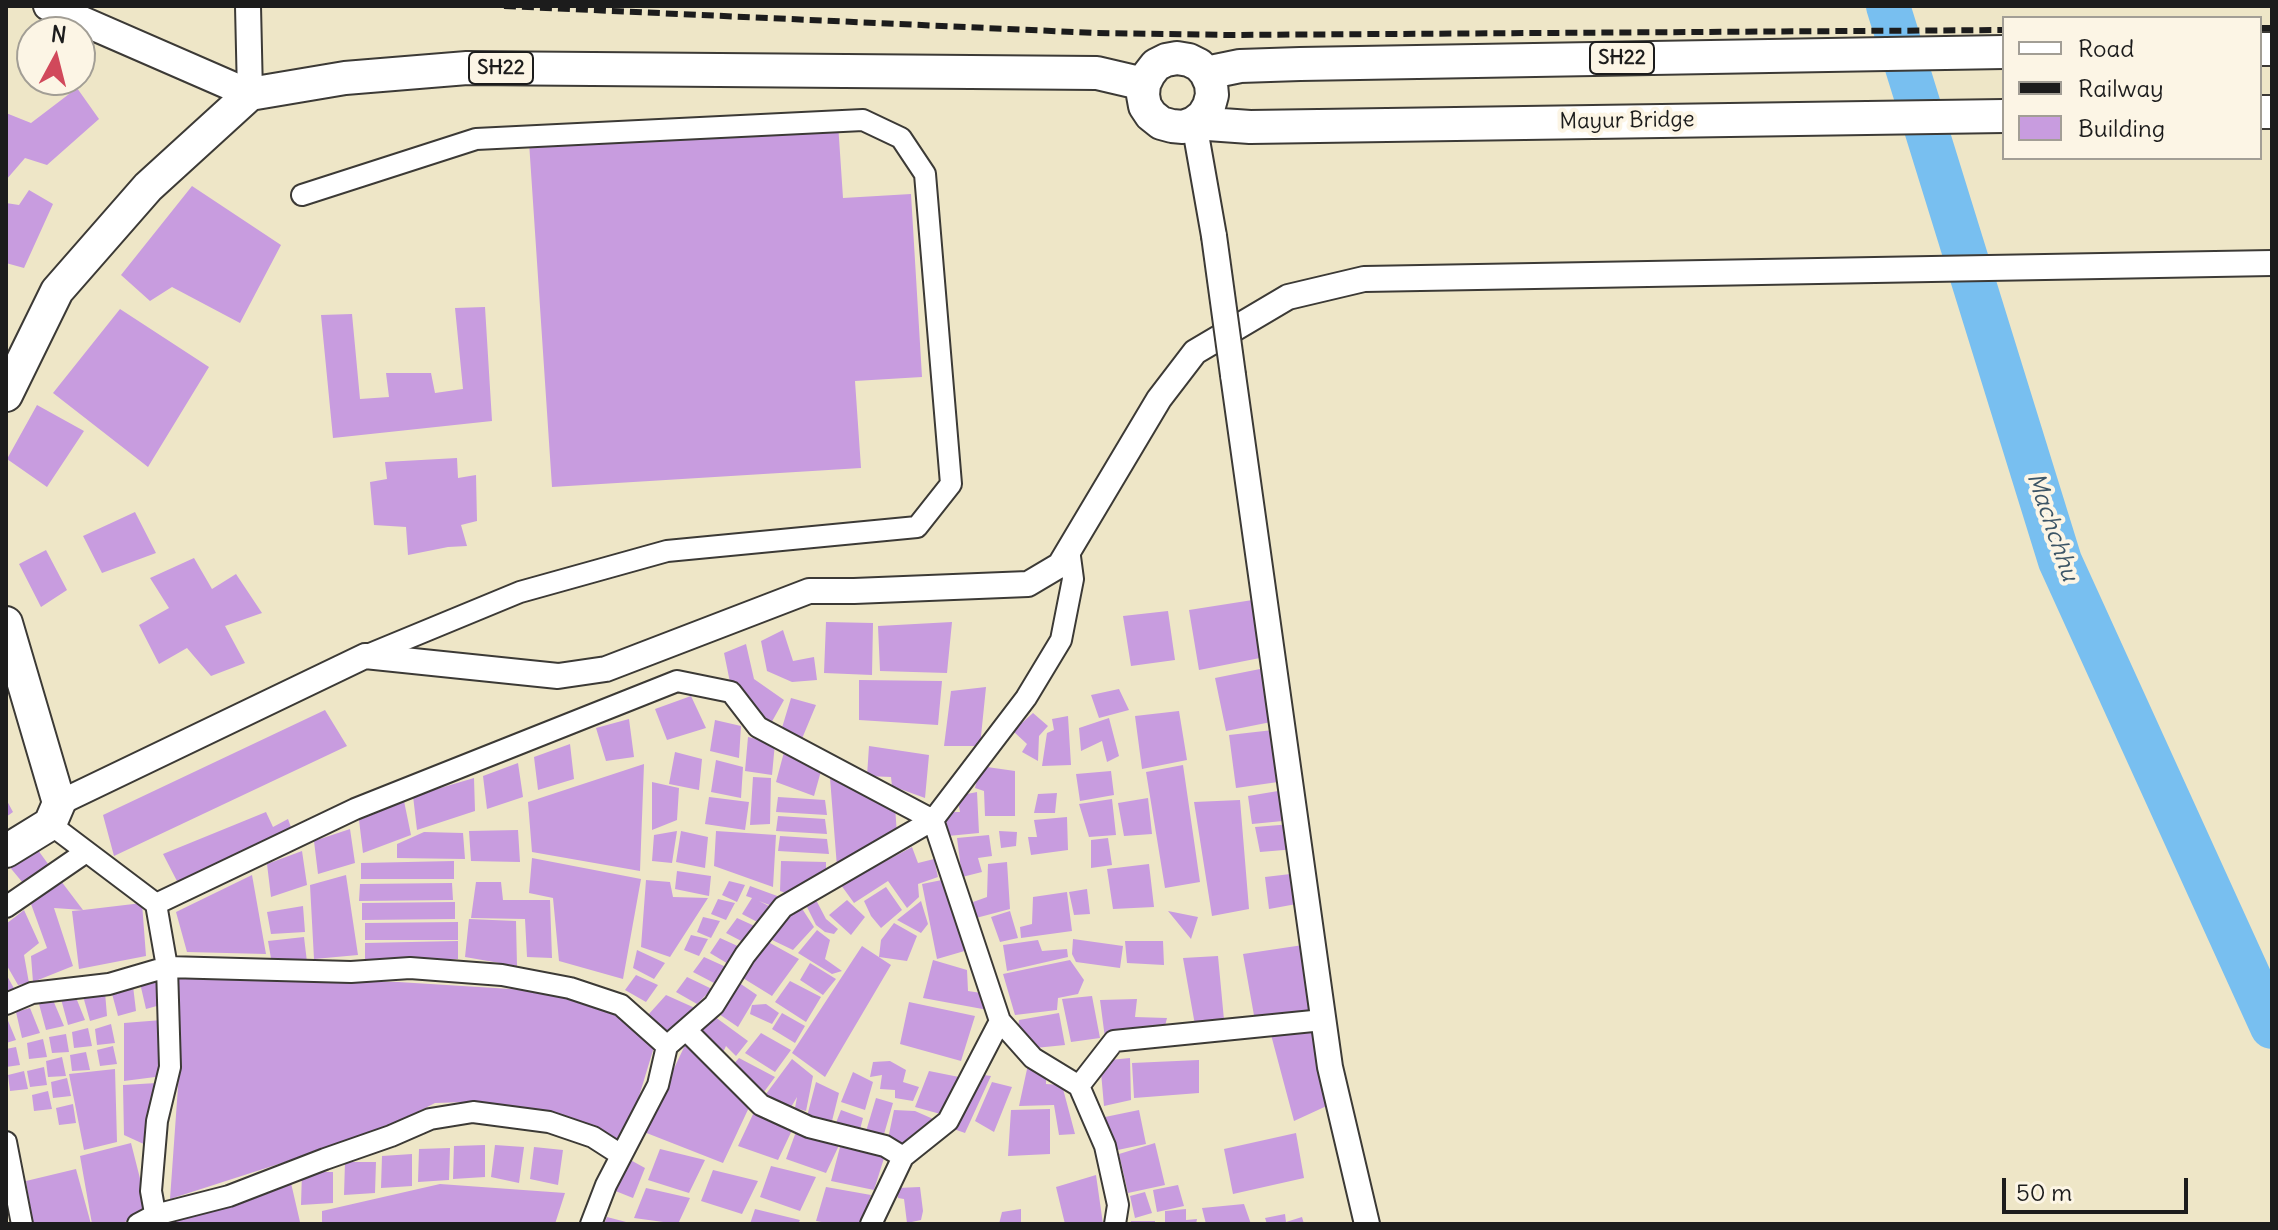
<!DOCTYPE html>
<style>
body{margin:0}
#map{position:relative;width:2278px;height:1230px;overflow:hidden;background:#eee6c7;font-family:Delius,sans-serif}
canvas{display:block}
.frame{position:absolute;inset:0;border:8px solid #1c1c1c;pointer-events:none}
.legend{position:absolute;left:2002px;top:16px;width:260px;height:144px;box-sizing:border-box;background:#fcf5e5;border:2px solid #a29e95;margin:0;padding:10px 14px;list-style:none;font-size:24px;color:#1c1c1c}
.legend li{display:flex;align-items:center;gap:16px;height:40px}
.legend b{width:40px;border:2px solid #a29e95}
.north{position:absolute;left:16px;top:16px;width:80px;height:80px;box-sizing:border-box;background:#fcf5e5;border:2px solid #a29e95;border-radius:50%;rotate:7deg;font-size:22px;font-weight:700;line-height:32px;text-align:center;color:#1c1c1c}
.north::after{content:'';display:block;margin:auto;width:28px;height:36px;background:#d1495b;clip-path:polygon(50% 0,100% 100%,50% 72%,0 100%)}
.scale{position:absolute;left:2002px;top:1178px;width:186px;height:36px;box-sizing:border-box;border:4px solid #1c1c1c;border-top:0;padding-left:10px;font-size:24px;line-height:28px;white-space:nowrap;color:#1c1c1c;-webkit-text-stroke:6px #fcf5e5;paint-order:stroke}
</style>
<div id="map">
<canvas width="2278" height="1230"></canvas>
<div class="frame"></div>
<ul class="legend">
<li><b style="height:10px;background:#fff"></b>Road</li>
<li><b style="height:10px;background:#1c1c1c"></b>Railway</li>
<li><b style="height:22px;background:#c89cdf"></b>Building</li>
</ul>
<div class="north">N</div>
<div class="scale">50 m</div>
</div>
<script>
const ctx = document.querySelector('canvas').getContext('2d');
ctx.lineJoin = 'round';
const shape = rows => new Path2D(rows.map(r => 'M' + r).join(''));
function strokePath(path, color, width, dash) { ctx.strokeStyle = color; ctx.lineWidth = width; ctx.lineCap = dash ? 'butt' : 'round'; ctx.setLineDash(dash || []); ctx.stroke(path); }
function fill(path, color) { ctx.fillStyle = color; ctx.fill(path, 'evenodd'); }
function write(font, color, halo, rows, align = 'center') {
  ctx.font = font + ' Delius,sans-serif'; ctx.lineWidth = 8; ctx.setLineDash([]); ctx.textBaseline = 'middle'; ctx.strokeStyle = halo; ctx.fillStyle = color; for (const [text, x, y, turn = 0] of rows) {
    ctx.save(); ctx.translate(x, y); ctx.rotate((+turn || 0) * Math.PI / 180); ctx.textAlign = isNaN(turn) ? turn : align; if (halo) ctx.strokeText(text, 0, 0); ctx.fillText(text, 0, 0); ctx.restore();
  }
}
strokePath(shape([
 [1888,6,2060,561,2272,1027]
]), '#78bff0', 44);
fill(shape([
 [77,88,99,119,47,165,25,158,6,180,6,113,31,123],
 [838,123,843,198,911,194,922,377,855,381,861,468,552,487,529,142],
 [192,186,281,245,240,323,172,287,150,301,121,275],
 [29,190,53,204,24,268,6,263,6,203,19,205],
 [485,307,492,421,333,438,321,315,352,314,360,399,389,397,386,373,431,373,435,393,463,389,455,308],
 [120,309,209,367,148,467,53,393],
 [37,405,84,431,47,487,7,459],
 [457,458,458,478,476,475,477,521,461,525,467,546,448,547,408,555,406,527,374,525,370,482,387,479,385,462],
 [135,512,156,553,102,573,83,536],
 [46,550,67,590,41,607,19,564],
 [194,558,212,589,236,574,262,613,225,626,245,663,211,676,187,648,159,664,139,625,169,608,150,578],
 [1259,599,1265,657,1199,670,1189,610],
 [1168,611,1175,660,1131,666,1123,616],
 [826,622,873,623,872,675,824,673],
 [952,622,947,673,880,671,878,626],
 [783,630,793,661,814,657,817,680,792,682,767,671,761,641],
 [746,644,754,679,784,700,770,725,731,687,724,653],
 [1265,668,1271,722,1226,731,1215,678],
 [859,680,942,681,938,725,859,720],
 [986,687,980,746,944,746,951,691],
 [1119,689,1129,710,1099,718,1091,695],
 [691,696,706,728,667,740,655,709],
 [791,698,816,705,801,741,781,731],
 [325,710,347,746,114,856,103,815],
 [1179,711,1187,760,1142,769,1135,716],
 [1033,713,1048,726,1039,736,1038,761,1022,752,1027,744,1013,731],
 [1068,716,1071,765,1042,766,1047,733,1054,730,1052,719],
 [1109,718,1119,756,1107,762,1102,741,1081,751,1079,728],
 [629,719,634,757,606,761,596,728],
 [715,720,741,726,739,758,710,751],
 [1273,730,1285,781,1236,788,1229,735],
 [748,737,775,743,772,775,745,771],
 [570,744,574,779,538,790,534,757],
 [869,746,929,755,925,798,892,786,891,777,867,776],
 [675,752,702,759,699,790,669,784],
 [784,752,821,771,814,796,776,782],
 [716,760,743,767,741,798,711,792],
 [518,763,523,797,487,809,483,776],
 [644,764,640,871,532,852,528,802],
 [1183,765,1200,882,1165,888,1146,772],
 [980,766,1015,771,1015,816,985,816,984,791,975,788],
 [1111,771,1114,795,1080,801,1076,774],
 [753,777,771,778,770,824,750,825],
 [474,778,475,811,417,830,413,796],
 [830,778,895,806,897,835,837,867],
 [652,782,679,788,677,820,652,830],
 [1284,790,1293,820,1252,824,1248,796],
 [977,792,979,833,948,836,945,812,960,812,957,796],
 [1057,793,1055,813,1034,813,1038,794],
 [709,797,749,802,745,830,705,824],
 [778,797,825,800,827,815,776,812],
 [1148,798,1152,834,1124,836,1118,803],
 [6,799,13,812,6,817],
 [1112,799,1116,835,1089,837,1079,804],
 [1240,800,1249,909,1212,916,1194,802],
 [404,801,411,835,363,853,359,820],
 [266,812,273,827,288,819,293,833,178,883,163,854],
 [778,816,825,819,827,834,776,831],
 [1067,817,1068,850,1031,855,1028,837,1037,837,1034,820],
 [1292,824,1296,849,1260,852,1255,827],
 [350,829,355,863,318,874,314,841],
 [518,830,520,862,471,861,469,831],
 [677,831,672,863,652,861,654,835],
 [681,831,708,837,705,868,676,862],
 [716,831,776,835,773,887,714,866],
 [999,831,1017,832,1016,846,1001,848],
 [424,832,463,833,465,859,397,858,397,844],
 [989,835,992,856,978,858,982,872,962,877,957,838],
 [780,836,827,839,829,854,778,851],
 [1108,838,1112,865,1091,868,1091,840],
 [35,846,51,868,23,883,8,865],
 [912,847,918,863,934,859,938,877,918,884,919,897,907,908,888,881,854,903,841,885],
 [302,851,307,885,271,897,267,864],
 [532,858,641,879,623,979,559,961,553,898,529,893],
 [454,861,454,879,361,879,361,863],
 [781,861,826,862,826,874,794,896,780,891],
 [1007,862,1010,909,976,918,973,902,987,897,988,864],
 [1149,864,1154,907,1113,909,1107,869],
 [677,871,711,876,709,896,675,889],
 [1299,873,1302,903,1269,909,1265,877],
 [252,875,266,954,187,952,176,912],
 [346,875,358,955,314,959,310,885],
 [947,879,968,950,937,959,922,884],
 [646,880,670,882,673,897,708,898,670,957,641,947],
 [61,881,83,910,142,903,146,956,79,969,72,911,83,910,54,908,73,966,33,982,31,956,47,948,31,904],
 [729,881,745,885,737,902,722,895],
 [476,882,501,882,503,900,550,900,552,958,527,957,525,919,471,918],
 [452,883,453,900,359,901,360,884],
 [750,886,780,897,777,908,759,901,775,909,763,925,742,914,752,898,746,896],
 [886,887,902,910,881,928,871,916,864,901],
 [1087,889,1090,914,1074,915,1069,892],
 [1067,892,1072,931,1021,938,1020,927,1032,924,1033,897],
 [814,896,826,919,838,929,834,934,825,932,816,925,806,905],
 [718,899,735,903,726,920,711,914],
 [847,900,865,917,851,935,829,915],
 [921,901,928,924,921,933,897,920],
 [455,902,455,919,362,920,362,903],
 [303,906,305,932,271,934,267,912],
 [801,907,814,927,793,950,768,938,782,918],
 [24,910,39,943,24,955,29,983,18,985,6,964,6,924],
 [1010,911,1018,938,1000,942,991,917],
 [1168,911,1198,917,1191,939],
 [703,917,720,921,711,938,697,932],
 [737,918,759,928,747,944,726,933],
 [469,919,516,921,517,966,465,957],
 [458,922,458,940,365,940,365,923],
 [894,923,917,936,907,961,879,957,881,940],
 [817,930,830,940,825,959,842,971,832,974,798,953],
 [691,935,708,939,699,956,684,950],
 [304,937,307,962,272,964,268,941],
 [720,938,742,948,730,965,710,953],
 [761,938,799,959,772,996,738,975],
 [1073,939,1123,946,1120,968,1076,962,1072,954],
 [1038,940,1042,951,1067,949,1068,957,1007,971,1003,945],
 [458,941,458,959,365,959,365,943],
 [1125,941,1163,941,1164,965,1127,963],
 [1303,945,1319,1011,1255,1021,1243,954],
 [862,946,891,965,825,1077,792,1053],
 [637,950,665,963,654,979,633,968],
 [1218,956,1224,1020,1195,1025,1183,958],
 [704,957,726,967,714,983,693,972],
 [933,960,967,970,968,991,988,994,988,1010,923,998],
 [1070,960,1084,980,1078,994,1058,998,1057,1010,1015,1015,1003,974],
 [810,963,836,979,823,995,800,980],
 [6,974,16,992,6,996],
 [636,975,658,985,646,1002,625,990],
 [179,976,398,982,559,992,624,1017,654,1047,637,1103,618,1141,551,1111,467,1102,435,1103,378,1132,170,1199,179,1073,176,1021],
 [687,977,712,989,697,1004,676,992],
 [162,979,164,1004,146,1009,140,983],
 [735,980,757,995,738,1027,713,1010],
 [790,981,821,997,806,1022,775,1002],
 [133,986,136,1011,118,1016,111,990],
 [105,992,107,1016,90,1021,83,996],
 [75,995,85,1020,68,1025,61,999],
 [666,995,695,1008,668,1038,648,1015],
 [1092,996,1100,1038,1071,1042,1062,999],
 [1137,999,1135,1017,1167,1018,1164,1030,1105,1038,1100,1000],
 [53,1000,64,1026,46,1030,39,1004],
 [909,1002,975,1016,961,1061,900,1044],
 [766,1004,779,1013,772,1024,750,1014,752,1005],
 [30,1008,40,1033,22,1038,16,1012],
 [782,1013,805,1026,795,1043,772,1029],
 [1059,1013,1065,1045,1035,1048,1027,1036,1018,1029,1019,1020],
 [711,1014,748,1041,736,1056,726,1046,719,1061,695,1034],
 [6,1016,16,1040,6,1043],
 [162,1020,163,1076,124,1081,124,1023],
 [111,1024,115,1043,97,1045,95,1029],
 [1320,1025,1331,1104,1294,1121,1270,1031],
 [88,1028,92,1046,74,1048,72,1032],
 [761,1033,791,1050,775,1072,745,1053],
 [66,1034,69,1052,52,1053,49,1037],
 [43,1039,47,1057,29,1059,27,1043],
 [686,1043,752,1101,723,1163,644,1132],
 [113,1046,117,1064,100,1066,97,1050],
 [16,1047,20,1065,6,1067,6,1049],
 [86,1052,90,1070,72,1071,70,1055],
 [62,1057,66,1076,48,1077,46,1061],
 [739,1058,775,1077,758,1100,730,1068],
 [1130,1058,1131,1100,1104,1106,1100,1061],
 [792,1059,813,1076,806,1111,795,1108,797,1097,787,1114,763,1098],
 [1029,1060,1046,1070,1046,1084,1062,1085,1075,1134,1059,1135,1054,1105,1019,1106],
 [1199,1060,1199,1093,1134,1098,1132,1063],
 [890,1061,906,1070,903,1082,919,1087,913,1101,895,1098,895,1090,880,1089,882,1075,870,1077,873,1062],
 [44,1067,47,1085,30,1087,27,1071],
 [115,1069,117,1142,84,1150,69,1074],
 [24,1071,28,1089,10,1091,8,1075],
 [929,1071,959,1077,944,1115,915,1107],
 [853,1072,873,1082,865,1110,841,1102],
 [977,1074,991,1076,965,1133,951,1128],
 [67,1078,71,1096,53,1098,51,1082],
 [816,1082,839,1093,830,1129,806,1120],
 [992,1082,1012,1087,994,1132,975,1121],
 [157,1083,148,1146,124,1135,123,1085],
 [48,1091,52,1109,34,1111,32,1095],
 [876,1098,893,1103,882,1141,864,1138],
 [73,1104,76,1123,59,1125,56,1108],
 [1050,1109,1050,1154,1008,1156,1011,1110],
 [755,1110,794,1126,778,1160,738,1146],
 [841,1110,863,1118,858,1137,834,1128],
 [894,1110,915,1111,940,1122,901,1150,888,1139],
 [1139,1110,1146,1144,1113,1151,1105,1117],
 [797,1129,842,1139,826,1173,786,1159],
 [1296,1133,1304,1178,1233,1194,1224,1149],
 [131,1143,148,1210,121,1224,92,1224,80,1156],
 [1155,1143,1165,1185,1128,1193,1119,1154],
 [485,1145,485,1177,453,1179,454,1146],
 [495,1145,524,1147,519,1183,491,1177],
 [534,1147,563,1150,558,1185,530,1179],
 [840,1147,885,1155,874,1190,831,1181],
 [450,1148,449,1180,418,1182,419,1149],
 [660,1149,705,1160,689,1193,648,1180],
 [412,1154,412,1186,381,1188,382,1156],
 [625,1157,645,1168,633,1198,608,1188],
 [345,1162,376,1162,375,1193,344,1195],
 [771,1166,816,1177,800,1211,760,1197],
 [76,1169,91,1224,33,1224,26,1181],
 [713,1170,758,1181,742,1214,701,1201],
 [302,1172,333,1172,333,1203,301,1205],
 [1096,1175,1103,1224,1065,1224,1056,1187],
 [291,1183,300,1222,293,1224,170,1224,169,1216],
 [440,1184,565,1193,555,1224,322,1224,322,1211],
 [1178,1185,1184,1206,1157,1212,1153,1190],
 [826,1187,871,1195,861,1224,833,1224,816,1221],
 [920,1187,923,1211,921,1220,907,1223,904,1199,898,1198,897,1188],
 [646,1188,690,1198,678,1224,634,1218],
 [1145,1192,1152,1213,1135,1218,1130,1196],
 [1244,1204,1251,1224,1206,1224,1202,1208],
 [755,1209,800,1220,798,1224,750,1224],
 [1021,1209,1021,1224,999,1224,1002,1212],
 [1186,1209,1186,1220,1197,1219,1196,1224,1165,1224,1165,1211],
 [1285,1214,1286,1222,1302,1217,1304,1224,1267,1224,1265,1218],
 [607,1217,630,1223,630,1224,604,1224],
 [1131,1221,1155,1221,1155,1224,1130,1224]
]), '#c89cdf');
const minor = shape([
 [302,195,476,139,863,120,901,138,925,174,951,484,917,527,667,551,520,592,365,656],
 [50,824,156,904,167,967,170,1067,157,1121,151,1191,157,1224],
 [156,904,355,809,677,681,731,692,758,727,933,820,1000,1021,1033,1058,1079,1086,1105,1146,1118,1205,1115,1224],
 [6,907,86,852],
 [6,1004,32,993,109,984,167,967,351,972,410,968,502,975,570,988,621,1005,667,1046,658,1085,606,1185,591,1224],
 [686,1030,761,1105,809,1127,885,1146,903,1157],
 [667,1046,714,1005,745,955,783,907,933,820,1026,698,1061,640,1073,579,1069,549],
 [1079,1086,1114,1041,1323,1020],
 [6,1142,22,1224],
 [138,1224,155,1215,229,1196,325,1159,391,1136,430,1119,473,1112,549,1122,593,1137,621,1155],
 [871,1224,903,1157,948,1121,1000,1021]
]);
const tertiary = shape([
 [248,6,250,94],
 [1194,123,1214,236],
 [1233,375,1330,1067,1367,1224],
 [59,803,365,656,558,676,606,669,809,591,854,591,1028,584,1060,565,1159,399,1195,352,1288,297,1364,279,2272,263]
]);
const secondary = shape([
 [48,6,250,94]
]);
const primary = shape([
 [2260,49,2272,49],
 [1206,73,1240,66,1300,64,2004,52],
 [2260,112,2272,112],
 [1194,123,1203,116,1209,106,1212,95,1211,84,1206,73,1199,65,1189,60,1177,58,1166,60,1156,65,1149,74,1144,84,1143,95,1145,106,1151,115,1161,123,1172,126,1183,127,1194,123,1250,127,2004,116],
 [6,395,57,291,148,187,250,94,345,78,467,68,1097,73,1144,84],
 [6,623,59,803,50,824,6,851]
]);
strokePath(minor, '#3c3a36', 24);
strokePath(tertiary, '#3c3a36', 28);
strokePath(secondary, '#3c3a36', 32);
strokePath(primary, '#3c3a36', 36);
strokePath(minor, '#fff', 20);
strokePath(tertiary, '#fff', 24);
strokePath(secondary, '#fff', 28);
strokePath(primary, '#fff', 32);
strokePath(shape([
 [504,6,1096,33,1231,35,2004,30],
 [2260,28,2272,28]
]), '#1c1c1c', 6, [12, 6]);
const tertiaryBridge = shape([
 [1214,236,1233,375]
]);
strokePath(tertiaryBridge, '#3c3a36', 28, []);
strokePath(tertiaryBridge, '#fff', 24);
for (const [x, y, w] of [
 [1622,58,64],
 [501,68,64]
]) { const box = new Path2D(); box.roundRect(x - w / 2, y - 16, w, 32, 6); ctx.fillStyle = '#fcf5e5'; ctx.fill(box); strokePath(box, '#1c1c1c', 2); }
write('bold 20px', '#1c1c1c', null, [
 ["SH22",1622,58],
 ["SH22",501,68]
]);
write('22px', '#1c1c1c', '#fcf5e5', [
 ["Mayur Bridge",1627,121,-1]
]);
write('italic 24px', '#3c5566', '#fcf5e5', [
 ["Machchhu",2052,527,71]
]);
</script>
